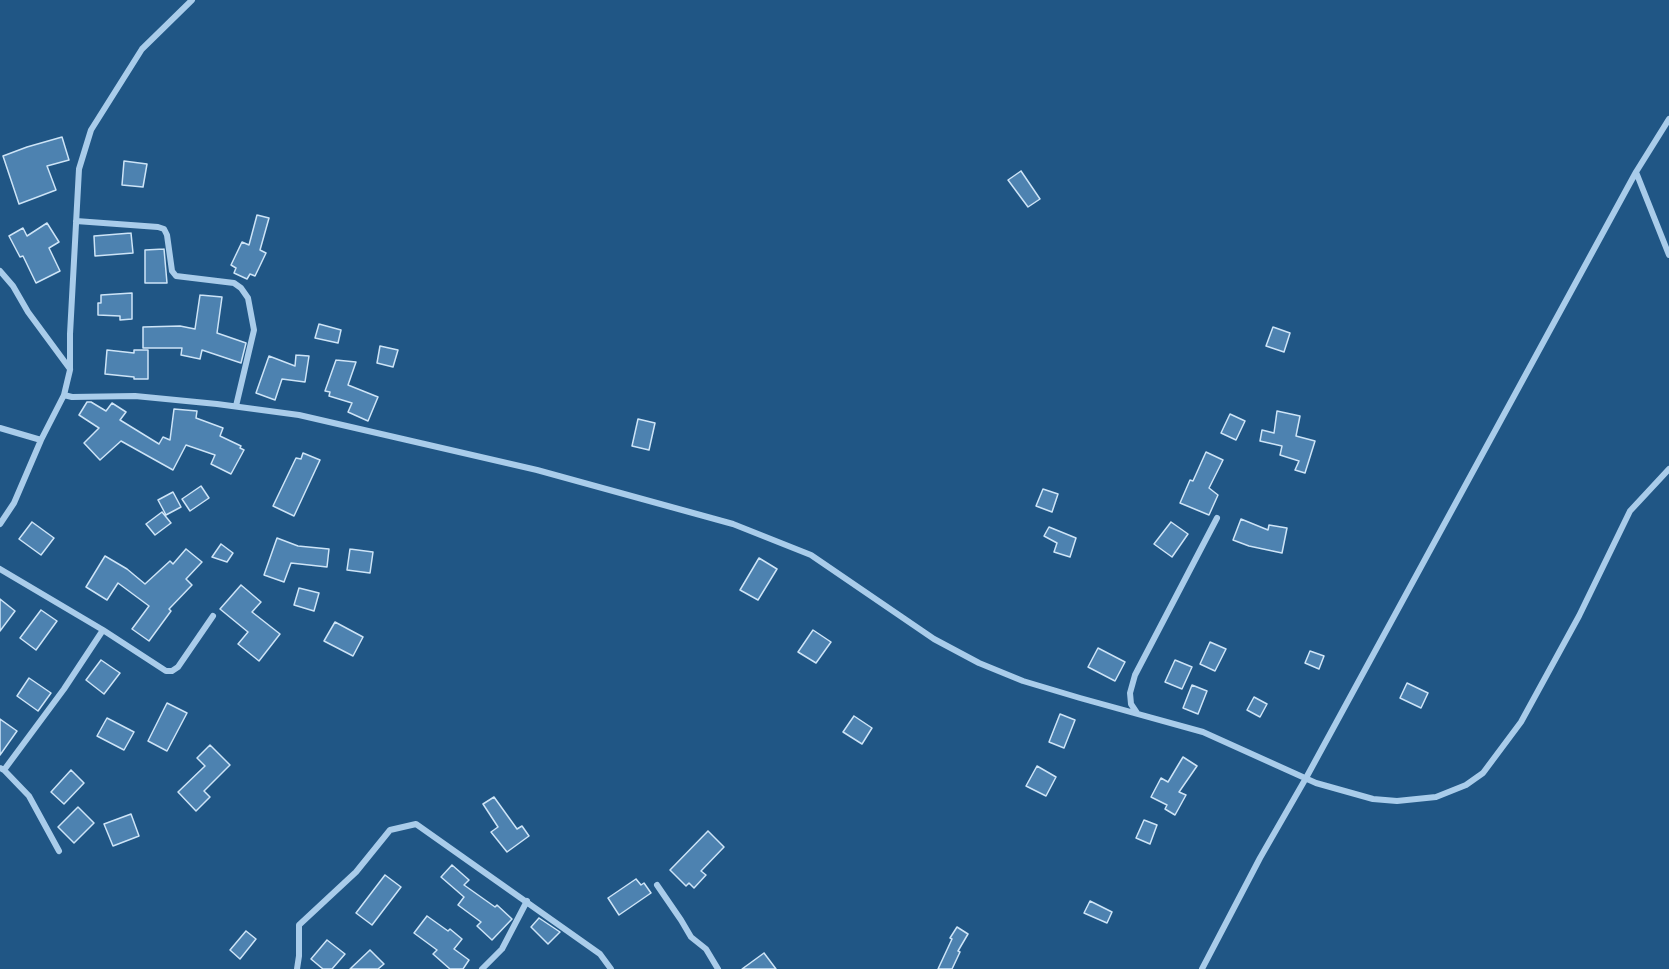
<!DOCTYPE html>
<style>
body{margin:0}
canvas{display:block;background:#205685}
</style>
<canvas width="1669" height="969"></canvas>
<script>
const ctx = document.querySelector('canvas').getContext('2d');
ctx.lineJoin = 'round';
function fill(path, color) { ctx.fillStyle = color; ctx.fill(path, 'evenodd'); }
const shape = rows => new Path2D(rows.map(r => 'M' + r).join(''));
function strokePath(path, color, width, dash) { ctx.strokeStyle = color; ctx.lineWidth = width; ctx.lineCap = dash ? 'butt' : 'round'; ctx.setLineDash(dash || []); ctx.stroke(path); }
const building = shape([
 [62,137,69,160,47,166,56,190,19,204,3,156,27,147,62,137],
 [124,161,147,164,143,187,122,185,124,161],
 [1021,171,1040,199,1028,207,1008,180,1021,171],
 [257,215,269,218,260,250,266,253,255,276,250,274,247,279,234,273,236,268,231,265,242,242,249,245,257,215],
 [47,223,59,242,49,248,60,271,36,283,23,256,20,257,9,236,23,228,27,236,47,223],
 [131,233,133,253,95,256,94,236,131,233],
 [164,249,167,283,145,283,145,250,164,249],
 [132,293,132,319,120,320,120,316,98,315,98,303,101,303,101,295,132,293],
 [200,295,222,297,217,333,246,343,241,363,202,350,200,359,181,355,182,348,143,348,143,327,180,326,195,329,200,295],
 [319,324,341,330,338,343,315,338,319,324],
 [1273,327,1290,333,1284,352,1266,346,1273,327],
 [380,346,398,350,393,367,377,363,380,346],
 [107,350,134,353,134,350,148,350,148,379,134,379,134,377,105,374,107,350],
 [296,355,309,356,305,382,282,379,275,400,256,393,269,356,295,366,296,355],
 [336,360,356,362,348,385,378,397,368,421,348,412,352,403,329,396,330,392,325,391,336,360],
 [87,402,91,402,106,411,112,403,126,412,120,420,159,444,163,437,170,440,174,409,197,411,196,418,223,428,220,436,241,446,240,448,244,450,231,474,211,464,215,455,186,445,173,470,121,441,100,460,84,443,99,428,79,415,87,402],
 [1277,411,1300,416,1296,436,1315,441,1305,473,1295,470,1299,461,1280,455,1282,446,1260,441,1262,430,1274,433,1277,411],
 [1230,414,1245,421,1236,440,1221,433,1230,414],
 [638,419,655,423,649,450,632,446,638,419],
 [1206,452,1223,460,1209,488,1218,495,1209,515,1180,503,1190,480,1193,481,1206,452],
 [303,453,320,460,294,516,273,506,296,458,301,459,303,453],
 [201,486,209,498,190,511,182,499,201,486],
 [1043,489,1058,494,1052,512,1036,506,1043,489],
 [173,492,181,507,166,515,158,500,173,492],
 [162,512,171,523,155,535,146,524,162,512],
 [1241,519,1268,530,1269,525,1287,528,1282,553,1249,546,1233,540,1241,519],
 [32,522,54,538,41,555,19,539,32,522],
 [1171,522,1188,534,1172,557,1154,544,1171,522],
 [1049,527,1076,538,1070,557,1054,552,1057,543,1044,536,1049,527],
 [277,538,298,546,329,549,327,567,291,563,284,582,264,575,277,538],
 [221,544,233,553,227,562,212,557,221,544],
 [186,549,202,562,186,579,192,585,169,609,171,611,149,641,132,629,149,606,118,583,107,600,86,587,105,556,127,569,145,584,170,561,173,564,186,549],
 [350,549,373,552,370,573,347,570,350,549],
 [759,558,777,569,758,600,740,590,759,558],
 [241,585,261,602,252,612,280,634,259,661,238,644,248,632,220,609,241,585],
 [299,588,319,593,314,611,294,605,299,588],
 [0,599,15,611,0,631,0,599],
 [41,610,57,621,36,650,20,638,41,610],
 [335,622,363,637,353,656,324,641,335,622],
 [813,630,831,642,816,663,798,652,813,630],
 [1210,642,1226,649,1215,671,1200,664,1210,642],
 [1098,648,1125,662,1115,681,1088,667,1098,648],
 [1310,651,1324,656,1319,669,1305,663,1310,651],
 [101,660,120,673,104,694,86,680,101,660],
 [1175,660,1192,667,1182,689,1165,682,1175,660],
 [29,678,51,693,38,711,17,696,29,678],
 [1407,683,1428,693,1421,708,1400,698,1407,683],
 [1192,685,1207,691,1198,714,1183,708,1192,685],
 [1254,697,1267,704,1260,717,1247,710,1254,697],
 [167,703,187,713,167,751,148,741,167,703],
 [1060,714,1075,720,1064,748,1049,742,1060,714],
 [854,716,872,728,862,744,843,732,854,716],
 [107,718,134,732,124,750,97,736,107,718],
 [0,719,17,731,0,755,0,719],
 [210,745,230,765,204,791,210,797,196,811,178,792,205,766,197,758,210,745],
 [1183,757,1197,766,1179,792,1186,795,1175,815,1165,809,1167,805,1151,797,1161,778,1168,782,1183,757],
 [1037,766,1056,777,1046,796,1026,786,1037,766],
 [71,770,84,783,64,804,51,792,71,770],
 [494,797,517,829,522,826,529,836,507,852,491,832,498,827,483,804,494,797],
 [78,807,94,823,74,843,58,827,78,807],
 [131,814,139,836,113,846,104,824,131,814],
 [1144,820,1157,825,1150,844,1136,838,1144,820],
 [708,831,724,847,701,871,706,875,694,888,689,883,686,886,670,870,708,831],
 [452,865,469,880,464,885,495,907,497,905,512,919,492,940,477,926,481,922,458,905,464,897,441,877,452,865],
 [385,875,401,887,372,925,356,913,385,875],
 [636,879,641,885,644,883,651,893,619,915,608,898,636,879],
 [1090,901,1112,912,1107,923,1084,913,1090,901],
 [427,916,448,931,450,929,462,939,454,949,469,960,463,969,450,969,433,954,437,950,414,933,427,916],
 [539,918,560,932,548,944,531,927,539,918],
 [957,927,968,934,958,951,960,952,952,969,938,969,952,939,950,938,957,927],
 [246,931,256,939,240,959,230,950,246,931],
 [327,940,345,954,332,969,323,969,311,959,327,940],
 [370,950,384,964,378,969,350,969,370,950],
 [764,953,776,969,742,969,764,953]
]);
fill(building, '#4d82b0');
strokePath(building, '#cde4f7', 1.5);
strokePath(shape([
 [1636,172,1669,119],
 [76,221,158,227,164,229,167,235,172,271,176,276,234,283,241,288,248,298,254,330,236,406],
 [0,271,13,286,28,312,70,369],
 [64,395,72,397,135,396,217,404,299,415,537,470,733,524,811,555,934,639,979,663,1023,681,1080,698,1203,732,1316,783,1373,799,1397,801,1436,797,1466,785,1483,773,1521,722,1579,616,1630,511,1669,469],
 [0,428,41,440],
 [0,524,14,503,41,440,64,395,70,370,70,334,79,169,91,130,142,49,192,0],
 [0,569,103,630,166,671,172,671,178,667,213,616],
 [1137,713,1131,704,1130,693,1135,675,1217,518],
 [0,768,4,770,64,689,103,630],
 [4,770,29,796,59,851],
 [657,885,681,920,691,937,706,949,718,969],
 [297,969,299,956,299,925,356,872,390,830,416,824,600,954,611,969],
 [482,969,502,949,527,901],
 [1202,969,1260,858,1306,778,1636,172,1669,255]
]), '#a9ccea', 6);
</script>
